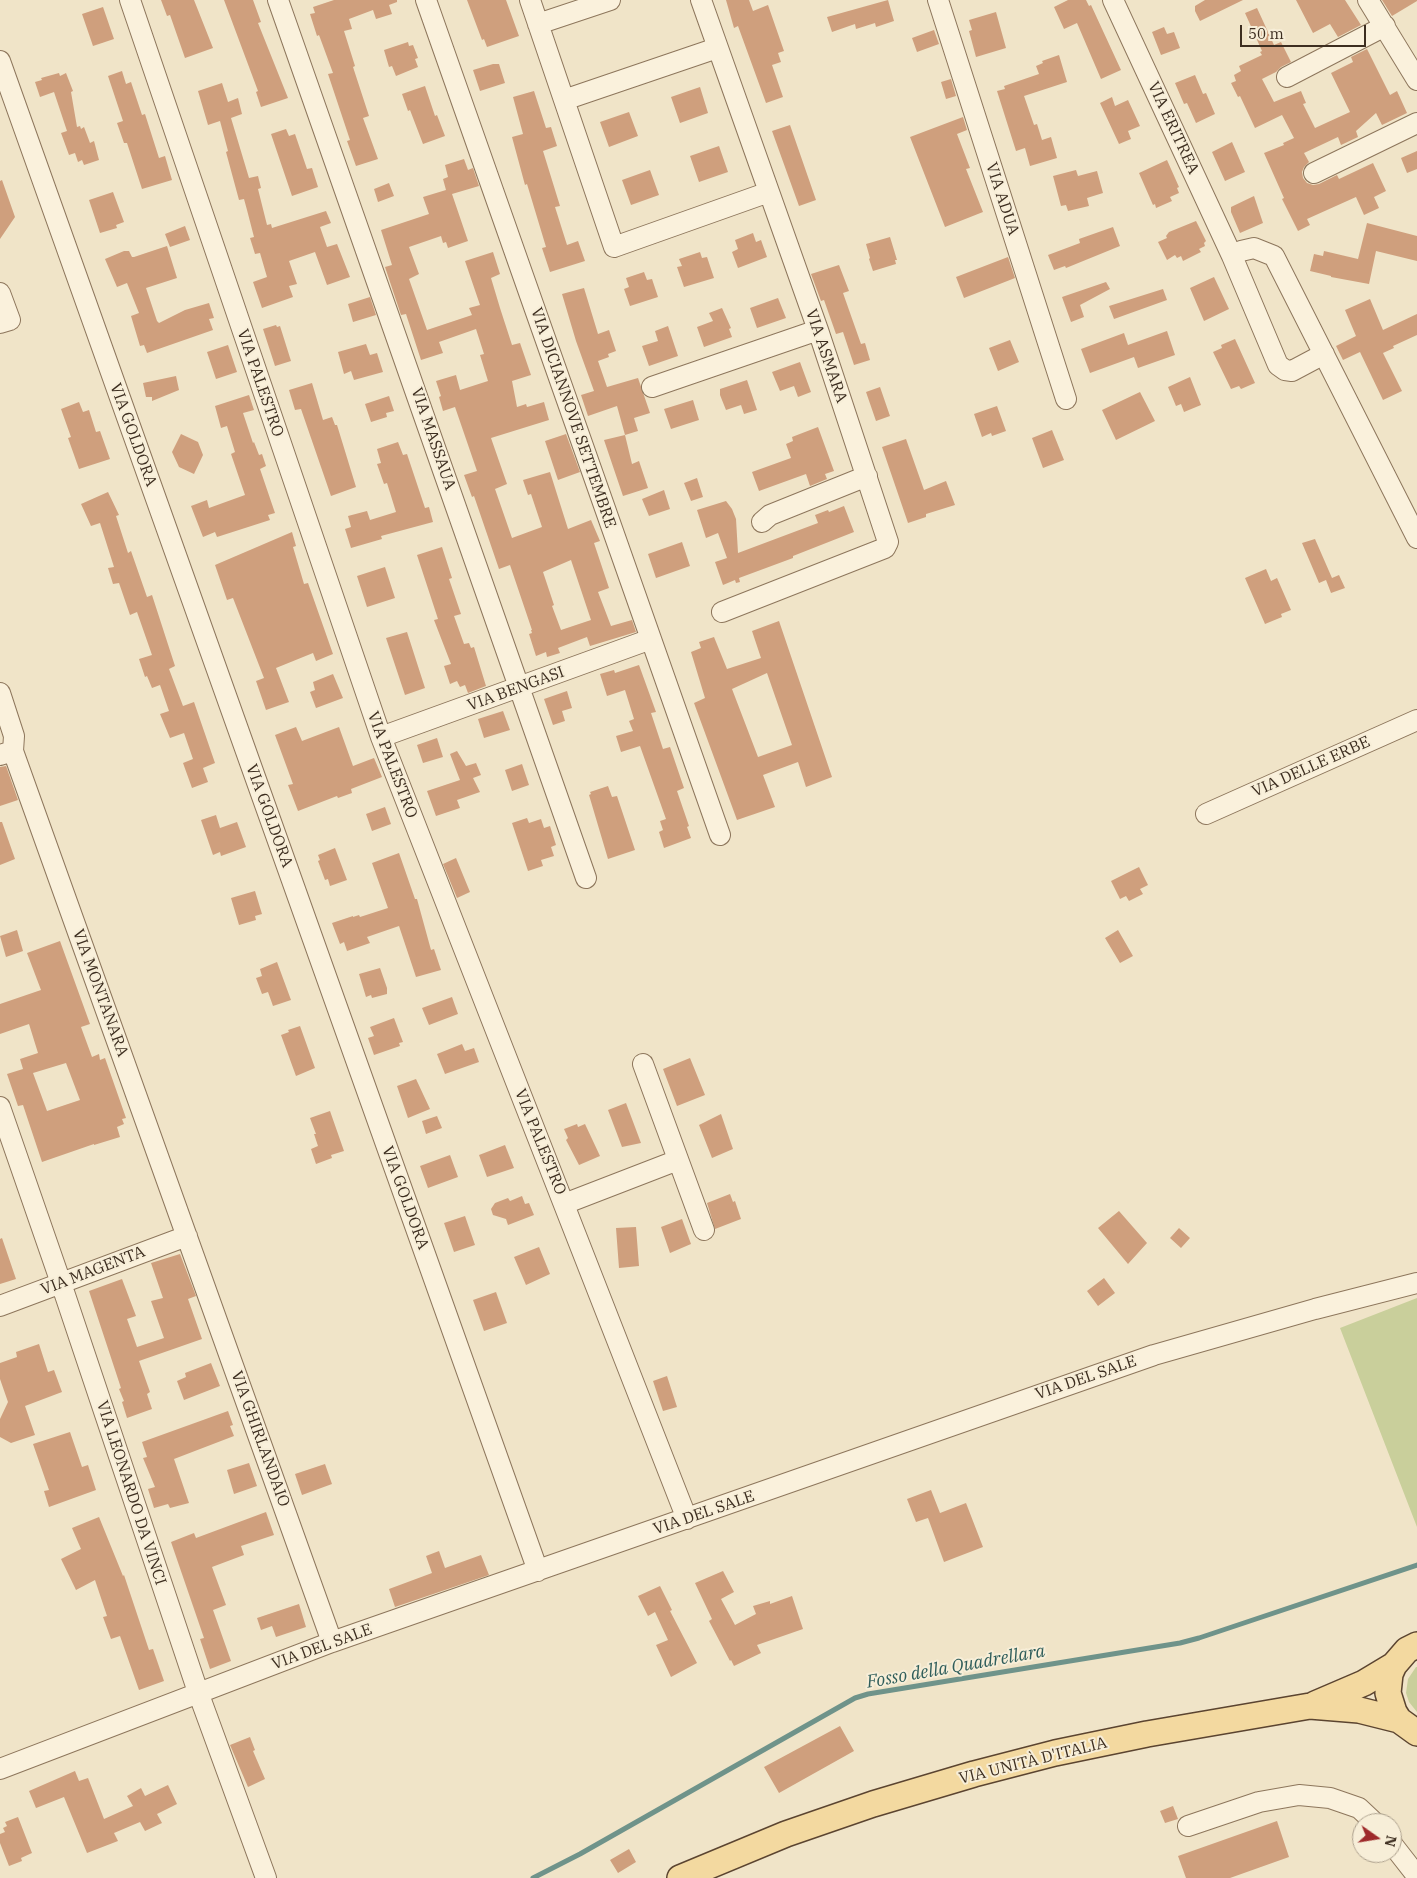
<!DOCTYPE html>
<meta charset="utf-8">
<style>
body{margin:0}
#map{position:relative;width:1417px;height:1878px;overflow:hidden;background:#f0e4c8;font-family:"IBM Plex Serif",serif}
canvas{display:block}
.north{position:absolute;left:1352px;top:1813px;width:50px;height:50px;box-sizing:border-box;background:#f7eed8;border:1px solid #ada18e;border-radius:50%;rotate:103deg;font-size:14px;font-weight:700;line-height:20px;text-align:center;color:#3d2e20}
.north::after{content:'';display:block;margin:auto;width:18px;height:22px;background:#9e2a2b;clip-path:polygon(50% 0,100% 100%,50% 72%,0 100%)}
.scale{position:absolute;left:1240px;top:25px;width:126px;height:22px;box-sizing:border-box;border:2px solid #3d2e20;border-top:0;padding-left:6px;font-size:15px;line-height:18px;white-space:nowrap;color:#3d2e20;-webkit-text-stroke:4px #f7eed8;paint-order:stroke}
</style>
<div id="map">
<canvas width="1417" height="1878"></canvas>
<div class="north">N</div>
<div class="scale">50 m</div>
</div>
<script>
const ctx = document.querySelector('canvas').getContext('2d');
ctx.lineJoin = 'round';
function fill(path, color) { ctx.fillStyle = color; ctx.fill(path, 'evenodd'); }
const shape = rows => new Path2D(rows.map(r => 'M' + r).join(''));
function strokePath(path, color, width, dash) { ctx.strokeStyle = color; ctx.lineWidth = width; ctx.lineCap = dash ? 'butt' : 'round'; ctx.setLineDash(dash || []); ctx.stroke(path); }
function write(font, color, halo, rows, align = 'center') {
  ctx.font = font + ' "IBM Plex Serif",serif'; ctx.lineWidth = 4; ctx.setLineDash([]); ctx.textBaseline = 'middle'; ctx.strokeStyle = halo; ctx.fillStyle = color; for (const [text, x, y, turn = 0] of rows) {
    ctx.save(); ctx.translate(x, y); ctx.rotate((+turn || 0) * Math.PI / 180); ctx.textAlign = isNaN(turn) ? turn : align; if (halo) ctx.strokeText(text, 0, 0); ctx.fillText(text, 0, 0); ctx.restore();
  }
}
fill(shape([
 [1417,1298,1417,1527,1340,1328],
 [1416,1667,1417,1667,1417,1712,1409,1702,1406,1693,1408,1679]
]), '#c9cf9b');
strokePath(shape([
 [533,1878,580,1854,855,1698,868,1694,1180,1643,1199,1638,1417,1565]
]), '#6f938a', 5);
fill(shape([
 [161,0,194,0,213,48,185,58,170,15,167,16],
 [224,0,253,0,261,22,258,23,288,98,261,107,256,92,258,91],
 [334,0,397,0,397,2,389,5,392,14,376,19,373,10,349,19,352,29,344,31,355,66,353,67,369,116,363,118,378,159,356,166,347,141,350,140,328,74,333,73,319,35,317,36,310,14,315,13,313,7],
 [467,0,506,0,519,36,487,47,484,39,482,40],
 [726,0,749,0,753,11,768,5,784,51,778,53,781,62,772,65,783,97,766,103,738,26,734,28],
 [888,0,894,21,876,27,875,23,856,29,855,24,832,32,827,17],
 [1068,0,1086,0,1089,6,1091,5,1121,70,1101,79,1077,23,1064,29,1054,7],
 [1205,0,1243,0,1200,21,1195,11,1195,6],
 [1296,0,1345,0,1361,25,1338,37,1330,24,1313,33],
 [1382,0,1417,0,1417,1,1392,16],
 [103,7,114,39,93,46,82,14],
 [1257,8,1274,45,1281,42,1291,62,1281,67,1276,72,1262,79,1274,102,1301,91,1306,103,1303,104,1315,128,1350,112,1331,73,1353,62,1351,57,1367,49,1390,95,1397,91,1407,113,1382,125,1376,113,1356,131,1358,137,1341,145,1338,137,1304,153,1309,162,1304,167,1302,172,1303,178,1307,183,1313,185,1319,184,1337,175,1339,179,1373,163,1386,191,1374,197,1379,208,1364,215,1356,197,1307,219,1310,225,1298,231,1282,199,1284,198,1264,153,1284,145,1283,143,1294,138,1282,115,1255,128,1240,96,1238,97,1231,83,1236,81,1234,75,1241,71,1239,66,1262,55,1260,52,1262,51,1245,13],
 [996,12,1006,48,976,57,969,31,972,30,969,20],
 [1164,27,1167,34,1174,32,1180,48,1161,55,1152,32],
 [934,30,939,44,917,52,912,38],
 [408,42,409,46,413,45,418,58,415,59,418,67,396,76,392,66,389,67,384,50],
 [1059,55,1067,82,1024,96,1034,125,1037,124,1042,140,1051,137,1057,158,1030,166,1025,148,1016,151,997,91,1005,89,1004,86,1039,74,1036,66,1043,63,1042,61],
 [493,64,499,64,505,83,480,91,473,70],
 [122,71,126,84,131,82,142,115,145,114,159,158,165,156,172,180,142,189,127,143,124,143,117,123,123,121,108,76],
 [59,73,60,76,66,73,73,91,71,92,77,127,80,126,81,129,84,127,90,143,94,141,99,160,84,165,82,160,78,162,75,153,69,155,61,133,67,131,54,92,40,97,35,82,42,80,41,78],
 [1195,75,1203,94,1206,93,1215,114,1196,123,1187,103,1184,104,1175,83],
 [951,79,956,96,946,99,941,82],
 [222,83,228,102,238,98,242,114,231,118,249,178,258,176,261,188,258,189,267,225,271,224,272,228,326,211,331,223,320,227,327,247,337,244,350,277,327,285,315,252,289,261,297,284,289,286,293,297,262,308,253,282,267,277,260,253,255,254,250,238,254,237,247,210,244,199,239,200,226,152,228,151,220,121,208,125,198,91],
 [425,86,435,116,437,115,445,136,423,144,410,110,408,111,402,94],
 [700,87,708,113,680,123,671,97],
 [534,91,546,128,551,127,557,146,543,151,560,206,555,207,567,245,578,241,585,261,550,272,542,248,546,247,527,184,525,185,512,137,523,134,513,97],
 [1112,97,1115,106,1128,100,1140,126,1128,131,1131,139,1119,144,1100,103],
 [629,112,638,136,609,147,600,122],
 [963,117,967,130,957,134,970,168,966,169,983,212,945,227,910,137],
 [790,125,816,200,799,206,772,131],
 [286,129,289,136,295,134,307,169,312,168,318,187,292,196,271,134],
 [1232,142,1245,172,1225,181,1212,152],
 [719,146,728,172,699,182,690,156],
 [1417,151,1417,169,1407,173,1401,158],
 [464,159,468,170,473,168,479,186,452,194,468,241,448,248,446,242,443,243,441,236,409,247,419,274,409,279,427,330,472,315,469,308,480,305,465,261,493,252,500,274,491,278,500,308,512,345,520,343,531,375,512,381,517,407,526,404,527,407,544,402,549,420,491,438,507,484,495,489,512,538,542,527,531,494,528,495,523,480,550,472,568,529,591,520,600,541,594,543,609,588,598,592,611,626,632,620,636,632,590,646,587,637,558,648,560,653,547,657,546,652,536,656,529,634,532,633,531,630,532,630,510,565,499,569,474,496,472,497,464,475,477,471,455,407,443,411,439,397,441,396,436,381,456,375,460,390,488,381,480,355,484,354,476,329,439,342,443,353,421,360,406,314,401,315,385,267,392,265,381,230,429,214,423,197,446,190,443,179,448,177,445,165],
 [571,560,591,620,561,630,552,606,554,605,543,572],
 [1167,160,1179,187,1177,188,1179,193,1170,197,1172,201,1156,208,1155,204,1153,205,1139,173],
 [650,170,659,195,631,205,622,180],
 [1076,170,1078,176,1097,171,1103,193,1087,198,1089,206,1068,211,1066,205,1061,206,1053,176],
 [2,180,15,217,0,239,0,181],
 [389,183,394,196,378,202,374,189],
 [113,192,124,222,116,225,117,228,100,233,89,200],
 [1254,196,1263,223,1240,233,1231,212,1231,207],
 [1196,221,1206,241,1204,243,1205,246,1199,249,1201,252,1183,261,1181,256,1177,258,1175,255,1167,260,1158,242,1167,238,1166,236,1169,232],
 [1367,223,1417,236,1417,261,1376,251,1369,284,1331,277,1331,276,1310,271,1314,254,1323,256,1324,251,1358,259],
 [185,226,190,240,170,247,165,234],
 [1113,227,1120,246,1066,268,1065,266,1054,270,1048,255,1080,243,1079,239],
 [753,233,756,242,761,240,767,257,738,268,732,252,738,249,735,240],
 [890,237,897,260,895,260,896,264,873,271,869,259,870,258,866,244],
 [167,246,177,278,146,288,157,321,159,323,185,310,209,303,214,318,209,319,213,330,147,353,144,345,140,346,131,316,139,313,127,283,117,287,105,259,124,251,129,251,132,257,134,257],
 [700,252,702,258,707,257,714,278,684,287,677,267,682,266,679,259],
 [1008,257,1015,278,964,298,956,277],
 [839,265,849,291,843,293,861,344,865,343,870,360,854,365,843,332,836,334,824,300,821,301,811,274],
 [644,272,647,280,652,279,658,297,630,306,624,289,629,287,626,278],
 [1214,277,1229,309,1204,321,1190,288],
 [1106,282,1110,289,1080,305,1084,317,1071,322,1062,297],
 [584,288,598,334,609,330,616,351,608,354,609,357,598,361,607,387,638,378,650,413,634,418,638,431,625,435,617,406,588,416,581,395,594,391,576,341,562,294],
 [1163,289,1167,300,1114,319,1109,306],
 [370,297,376,315,353,322,348,304],
 [778,298,786,318,757,328,750,308],
 [1370,299,1383,330,1417,314,1417,335,1393,346,1394,348,1383,353,1402,391,1383,400,1360,352,1343,360,1336,346,1356,336,1345,310],
 [722,308,731,328,729,329,732,337,704,347,697,327,713,321,709,313],
 [276,325,277,327,280,326,291,361,275,366,263,329],
 [668,326,678,356,649,366,642,346,658,341,655,331],
 [1167,331,1175,355,1138,368,1134,357,1090,373,1081,349,1124,333,1128,345],
 [1235,339,1255,383,1241,389,1239,386,1231,389,1213,352,1222,348,1221,345],
 [1010,340,1019,362,998,371,989,348],
 [366,344,370,355,377,353,383,372,354,380,351,371,344,374,338,352],
 [228,345,237,372,216,379,207,352],
 [800,362,811,392,798,397,794,386,780,391,772,372],
 [176,376,179,390,152,401,152,397,146,397,143,383],
 [1190,377,1201,405,1184,412,1181,404,1176,406,1168,387],
 [747,380,757,410,744,414,741,405,726,410,720,395,720,389],
 [312,383,323,420,332,417,335,425,337,425,356,487,331,496,301,409,295,410,289,390],
 [880,387,890,416,876,421,866,392],
 [1140,392,1155,421,1116,440,1102,410],
 [249,395,254,410,243,413,253,443,254,442,259,455,262,454,266,466,260,469,275,513,268,515,270,520,217,537,215,532,203,537,191,506,207,500,209,508,245,495,231,454,235,452,227,426,221,428,215,406],
 [389,396,394,411,386,413,387,417,371,422,365,404],
 [693,400,699,420,671,429,664,409],
 [79,402,83,412,89,410,96,432,100,431,110,459,79,469,68,438,71,437,61,409],
 [997,406,1006,431,992,436,991,433,982,437,974,414],
 [818,427,834,471,825,474,827,479,810,486,806,474,759,491,752,472,791,458,786,444,793,441,792,437],
 [1052,430,1064,460,1043,468,1032,438],
 [181,434,198,442,203,455,194,474,179,467,172,452],
 [566,434,580,472,558,480,545,441],
 [625,435,632,464,639,461,648,488,623,496,604,440],
 [906,439,924,490,946,481,955,505,926,514,926,517,908,523,882,447],
 [398,442,403,455,407,454,425,508,429,507,433,522,381,536,382,539,351,548,345,529,351,527,348,516,367,511,370,520,396,512,387,483,384,484,377,464,381,463,377,449],
 [697,478,703,497,691,501,684,483],
 [664,490,670,509,649,516,642,499],
 [108,492,119,515,116,516,128,553,131,551,147,597,152,595,175,666,169,669,183,706,194,702,215,763,203,768,208,782,192,788,183,763,193,759,184,733,170,738,160,714,169,711,160,685,152,688,147,676,145,677,139,659,152,655,137,612,130,615,119,583,113,584,108,568,114,567,100,523,91,526,81,504],
 [726,501,732,509,736,519,738,553,818,523,815,515,828,510,829,512,844,506,854,532,793,556,793,558,739,578,740,582,736,583,735,580,723,585,715,562,727,558,718,533,706,538,697,510],
 [292,532,296,546,293,547,304,584,308,583,333,654,316,661,313,653,276,668,289,702,266,710,256,681,264,678,233,598,227,600,215,565],
 [1315,539,1332,578,1339,575,1345,588,1331,593,1326,580,1319,583,1302,543],
 [682,542,690,566,656,578,648,554],
 [442,547,452,578,449,579,461,614,454,616,464,644,469,643,471,648,474,647,486,686,468,693,465,685,460,687,457,681,450,684,444,666,451,664,434,620,438,619,417,555],
 [385,567,395,598,367,607,357,576],
 [1266,569,1271,581,1277,578,1291,610,1281,614,1282,617,1265,624,1245,578],
 [779,621,832,777,806,787,798,762,763,775,775,807,737,820,694,703,705,698,691,652,701,648,699,642,714,637,727,669,761,658,752,631],
 [767,673,792,745,758,757,732,689],
 [407,632,425,688,405,695,386,638],
 [639,665,656,712,651,713,663,749,670,747,684,788,677,791,689,826,687,827,691,838,664,848,659,832,663,830,660,821,666,819,640,746,621,752,616,736,633,731,629,721,634,719,625,690,607,696,600,674,614,670,615,673],
 [333,674,343,698,316,708,310,692,315,690,313,682],
 [567,691,572,708,562,711,565,721,553,725,544,699],
 [503,711,510,730,484,738,478,719],
 [296,727,302,741,339,727,353,766,374,758,382,777,351,789,352,793,338,798,337,796,298,811,288,785,293,784,275,735],
 [437,738,443,757,423,763,417,745],
 [457,751,466,766,476,763,481,775,473,778,480,792,457,800,460,808,436,816,427,791,460,780,450,754],
 [522,764,529,785,512,791,505,770],
 [6,766,18,800,0,806,0,767],
 [608,786,612,797,617,796,635,850,608,859,589,795,591,794,590,792],
 [385,807,391,824,372,831,366,814],
 [216,815,220,828,237,822,246,847,221,856,220,852,213,855,201,820],
 [527,818,529,823,541,819,544,828,550,826,556,845,551,847,554,856,541,860,543,866,528,871,512,823],
 [0,822,2,822,15,859,0,865],
 [335,848,347,880,330,886,328,879,325,880,318,861,320,860,318,855],
 [399,853,415,899,417,899,431,950,434,949,441,970,416,977,399,926,367,937,370,943,347,951,344,942,340,944,332,923,353,916,353,917,359,915,360,917,388,908,372,863],
 [456,858,470,892,457,898,443,864],
 [1139,867,1148,885,1140,889,1143,894,1129,901,1126,896,1120,899,1111,881],
 [255,891,262,914,255,916,256,920,239,925,231,898],
 [17,930,23,951,6,957,0,936],
 [1118,930,1133,956,1120,963,1105,938],
 [60,941,90,1024,81,1027,92,1057,99,1054,100,1060,105,1058,126,1118,122,1119,124,1124,117,1127,120,1137,94,1145,94,1144,42,1162,23,1105,18,1106,7,1074,23,1069,20,1059,38,1053,29,1024,0,1034,0,1004,41,990,27,953],
 [66,1063,80,1100,47,1111,33,1073],
 [277,962,291,1000,273,1006,268,992,262,994,256,978,262,976,260,969],
 [380,968,387,988,387,994,372,998,371,995,366,997,359,974],
 [452,997,458,1014,429,1025,422,1008],
 [394,1018,403,1042,399,1043,400,1046,374,1055,368,1038,374,1036,370,1027],
 [300,1026,315,1068,296,1076,281,1035,289,1032,288,1030],
 [462,1044,465,1051,474,1048,479,1062,445,1074,437,1054],
 [690,1058,705,1095,677,1106,663,1069],
 [416,1079,430,1109,408,1118,397,1086],
 [626,1103,641,1143,622,1147,608,1110],
 [330,1111,344,1151,331,1155,332,1158,316,1164,311,1149,318,1146,314,1134,316,1134,310,1118],
 [721,1114,733,1149,712,1158,699,1125],
 [437,1116,442,1128,426,1134,422,1121],
 [577,1124,578,1127,585,1124,600,1156,579,1165,566,1140,568,1138,564,1129],
 [505,1145,514,1168,487,1177,479,1155],
 [450,1155,458,1177,428,1188,420,1166],
 [730,1194,733,1202,735,1201,741,1219,715,1229,707,1203],
 [522,1196,525,1204,529,1203,534,1215,508,1225,506,1219,493,1215,491,1209,495,1203,508,1198,510,1201],
 [1119,1211,1147,1243,1128,1264,1098,1228],
 [465,1216,475,1245,454,1252,444,1223],
 [682,1219,691,1244,670,1253,661,1227],
 [636,1227,639,1266,619,1268,616,1228],
 [1179,1228,1190,1238,1181,1248,1170,1238],
 [2,1238,16,1279,0,1284,0,1239],
 [539,1247,550,1274,526,1285,514,1257],
 [180,1254,196,1296,188,1299,202,1339,139,1361,150,1392,147,1394,152,1409,127,1418,122,1402,124,1401,119,1389,121,1388,89,1291,122,1279,136,1316,127,1319,137,1347,164,1338,151,1301,163,1298,151,1263],
 [1104,1278,1115,1293,1098,1306,1087,1291],
 [496,1292,507,1323,484,1331,473,1300],
 [39,1344,48,1372,54,1370,62,1392,25,1406,35,1435,11,1443,0,1437,0,1419,8,1402,0,1379,0,1363,17,1357,16,1352],
 [211,1363,220,1386,184,1400,177,1381,186,1377,185,1373],
 [667,1376,677,1407,663,1411,653,1381],
 [228,1411,233,1425,230,1426,234,1436,174,1459,189,1503,170,1508,168,1504,154,1508,148,1489,155,1487,143,1458,147,1457,142,1442],
 [70,1432,82,1467,88,1465,96,1490,49,1507,44,1491,49,1490,33,1444],
 [249,1463,257,1486,234,1494,227,1470],
 [325,1464,332,1484,302,1495,295,1474],
 [931,1490,940,1513,966,1503,983,1547,944,1562,928,1518,916,1522,907,1499],
 [266,1512,274,1535,241,1546,244,1555,212,1567,226,1605,213,1610,231,1661,210,1669,200,1639,204,1638,171,1542,194,1533,196,1538],
 [99,1517,123,1576,124,1575,149,1650,153,1649,164,1681,139,1690,120,1636,111,1639,103,1617,107,1616,95,1580,76,1590,61,1559,81,1549,72,1528],
 [439,1551,445,1568,481,1555,489,1575,395,1607,389,1589,432,1573,426,1556],
 [723,1571,734,1592,721,1599,735,1625,756,1614,753,1606,770,1601,770,1604,792,1596,803,1629,757,1645,761,1653,734,1666,731,1660,730,1661,709,1621,712,1619,695,1583],
 [660,1586,672,1610,670,1611,697,1663,671,1677,656,1645,668,1640,655,1612,648,1616,638,1596],
 [299,1604,306,1627,276,1637,272,1626,261,1630,257,1618],
 [840,1726,854,1751,779,1793,764,1767],
 [250,1737,255,1750,253,1751,265,1779,248,1787,230,1745],
 [75,1771,79,1781,88,1778,104,1819,133,1806,127,1796,141,1788,145,1796,168,1785,177,1804,157,1814,162,1823,145,1831,140,1822,114,1833,118,1841,87,1853,64,1797,36,1808,29,1791],
 [1173,1806,1178,1819,1165,1823,1160,1811],
 [18,1817,32,1853,21,1858,22,1861,9,1866,0,1843,0,1834,5,1832,3,1828,7,1826,5,1822],
 [1277,1821,1289,1857,1230,1878,1186,1878,1178,1856],
 [629,1849,636,1862,618,1873,610,1860]
]), '#cf9f7d');
const minor = shape([
 [130,0,381,737,687,1519],
 [278,0,586,878],
 [426,0,720,835],
 [530,0,614,247,769,192],
 [701,0,818,330,888,542,885,548,722,612],
 [938,0,1066,399],
 [1113,0,1232,256,1278,365,1285,370,1292,371,1324,354],
 [1368,0,1417,80],
 [538,24,610,0],
 [0,61,538,1571],
 [1287,77,1385,26],
 [564,100,717,48],
 [1314,173,1417,123],
 [1232,256,1241,251,1254,248,1274,256,1417,538],
 [0,293,10,320,0,323],
 [652,387,818,330],
 [762,522,770,515,867,476],
 [0,693,14,736,13,751],
 [381,737,651,639],
 [0,755,13,751,332,1642],
 [1206,814,1417,720],
 [643,1064,704,1230],
 [0,1107,61,1283,198,1692,266,1878],
 [564,1204,678,1160],
 [0,1306,187,1236],
 [0,1769,332,1642,1154,1355,1315,1309,1417,1283],
 [1188,1826,1259,1802,1299,1795,1330,1798,1359,1808,1375,1823],
 [1392,1844,1417,1876]
]);
const major = shape([
 [1417,1645,1407,1650,1394,1665,1390,1674,1388,1693,1394,1712,1399,1720,1417,1733],
 [1315,1704,1364,1683,1394,1665],
 [680,1878,786,1834,873,1804,974,1774,1055,1753,1147,1734,1310,1706,1359,1710,1399,1720]
]);
strokePath(minor, '#8d765c', 22);
strokePath(major, '#5b4430', 28);
strokePath(minor, '#faf1dc', 20);
strokePath(major, '#f3d9a0', 25);
write('16px', '#3d2e20', '#f7eed8', [
 ["VIA ERITREA",1173,128,65],
 ["VIA ADUA",1002,199,72],
 ["VIA ASMARA",826,356,71],
 ["VIA PALESTRO",260,383,71],
 ["VIA DICIANNOVE SETTEMBRE",573,418,71],
 ["VIA GOLDORA",133,435,70],
 ["VIA MASSAUA",433,439,71],
 ["VIA BENGASI",516,689,-20],
 ["VIA PALESTRO",392,765,69],
 ["VIA DELLE ERBE",1311,767,-24],
 ["VIA GOLDORA",269,816,70],
 ["VIA MONTANARA",100,993,70],
 ["VIA PALESTRO",540,1142,68],
 ["VIA GOLDORA",405,1198,70],
 ["VIA MAGENTA",93,1271,-21],
 ["VIA DEL SALE",1086,1378,-19],
 ["VIA GHIRLANDAIO",260,1439,70],
 ["VIA LEONARDO DA VINCI",131,1493,72],
 ["VIA DEL SALE",704,1513,-19],
 ["VIA DEL SALE",322,1647,-20],
 ["VIA UNITÀ D'ITALIA",1033,1761,-14]
]);
write('italic 18px', '#2f5d5a', '#f7eed8', [
 ["Fosso della Quadrellara",956,1667,-10]
]);
</script>
